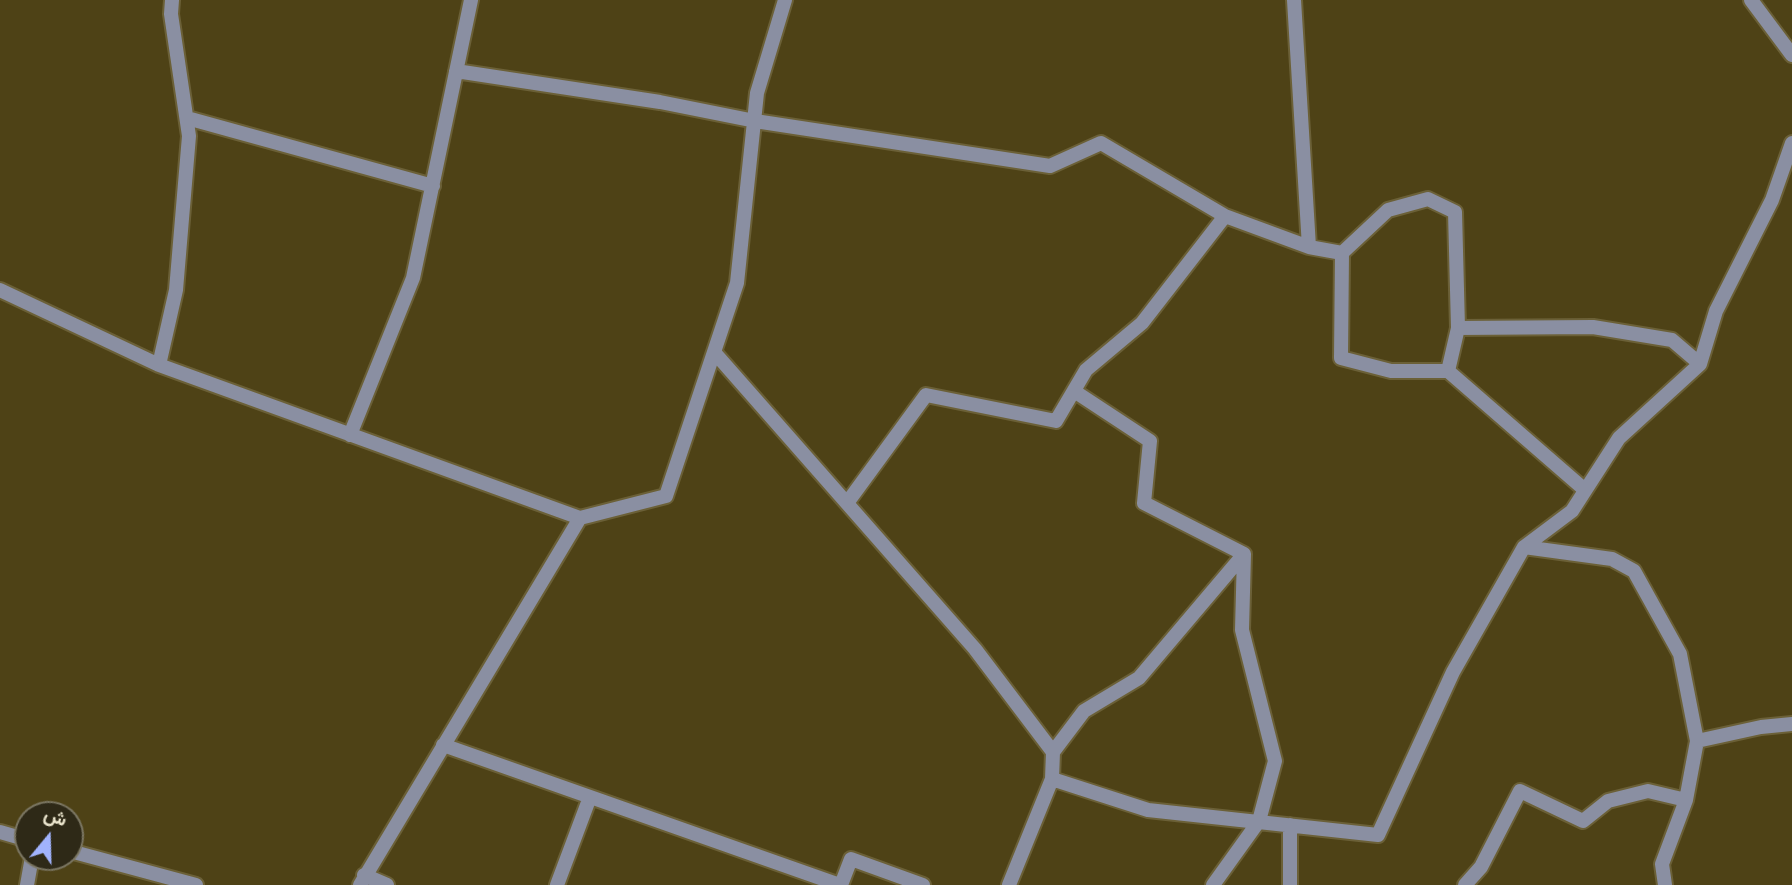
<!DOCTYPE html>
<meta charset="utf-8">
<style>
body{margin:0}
#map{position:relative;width:1792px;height:885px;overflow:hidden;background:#4e4216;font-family:"Source Sans 3",Vazirmatn,sans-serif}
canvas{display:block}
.north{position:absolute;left:14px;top:801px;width:70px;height:70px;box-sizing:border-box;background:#2e2917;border:2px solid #7a7561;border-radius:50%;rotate:19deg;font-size:19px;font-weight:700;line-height:28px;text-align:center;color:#ede7cf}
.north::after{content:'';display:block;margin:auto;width:24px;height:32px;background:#a1b3fd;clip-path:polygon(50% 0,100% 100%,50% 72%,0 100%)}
</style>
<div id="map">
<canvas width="1792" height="885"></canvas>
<div class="north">ش</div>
</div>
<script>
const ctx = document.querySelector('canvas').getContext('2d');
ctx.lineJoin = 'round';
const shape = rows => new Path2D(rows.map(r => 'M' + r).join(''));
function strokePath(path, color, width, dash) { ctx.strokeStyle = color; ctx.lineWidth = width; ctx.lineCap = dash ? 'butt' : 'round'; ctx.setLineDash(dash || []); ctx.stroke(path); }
const street = shape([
 [1294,0,1309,247],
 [1751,0,1792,55],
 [456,71,660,102,755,121,1050,166,1101,143,1225,216,1309,247,1342,253],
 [187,118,433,186],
 [0,290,159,365,580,518],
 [1458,328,1448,371,1391,371,1341,358,1342,253,1388,210,1428,199,1455,212,1458,328,1593,327,1672,340,1700,364],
 [714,352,975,649,1053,752,1052,779],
 [159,365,176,290,189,136,171,14,172,0],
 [1448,371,1585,490],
 [350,435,413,278,471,0],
 [847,503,926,395,1056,421,1086,370,1142,323,1225,216],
 [1524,547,1572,511,1619,438,1700,364,1716,311,1772,200,1792,143],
 [443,745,840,885],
 [1053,752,1084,711,1139,678,1244,554,1144,503,1150,441,1074,391],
 [0,832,28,840],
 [70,851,196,885],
 [364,875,387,885],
 [27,885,32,857],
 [360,885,580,518,666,496,737,283,757,93,785,0],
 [557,885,590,797],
 [841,885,851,859,923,885],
 [1009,885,1052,779,1148,810,1378,835,1453,672,1524,547,1612,559,1634,571,1680,654,1697,741,1761,727,1792,724],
 [1213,885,1259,821,1275,761,1242,630,1244,554],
 [1290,885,1290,825],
 [1465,885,1481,867,1520,791,1583,821,1608,801,1648,791,1686,800,1697,741],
 [1665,885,1662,864,1686,800]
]);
strokePath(street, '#6b6037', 18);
strokePath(street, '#8a8fa2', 14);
</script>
